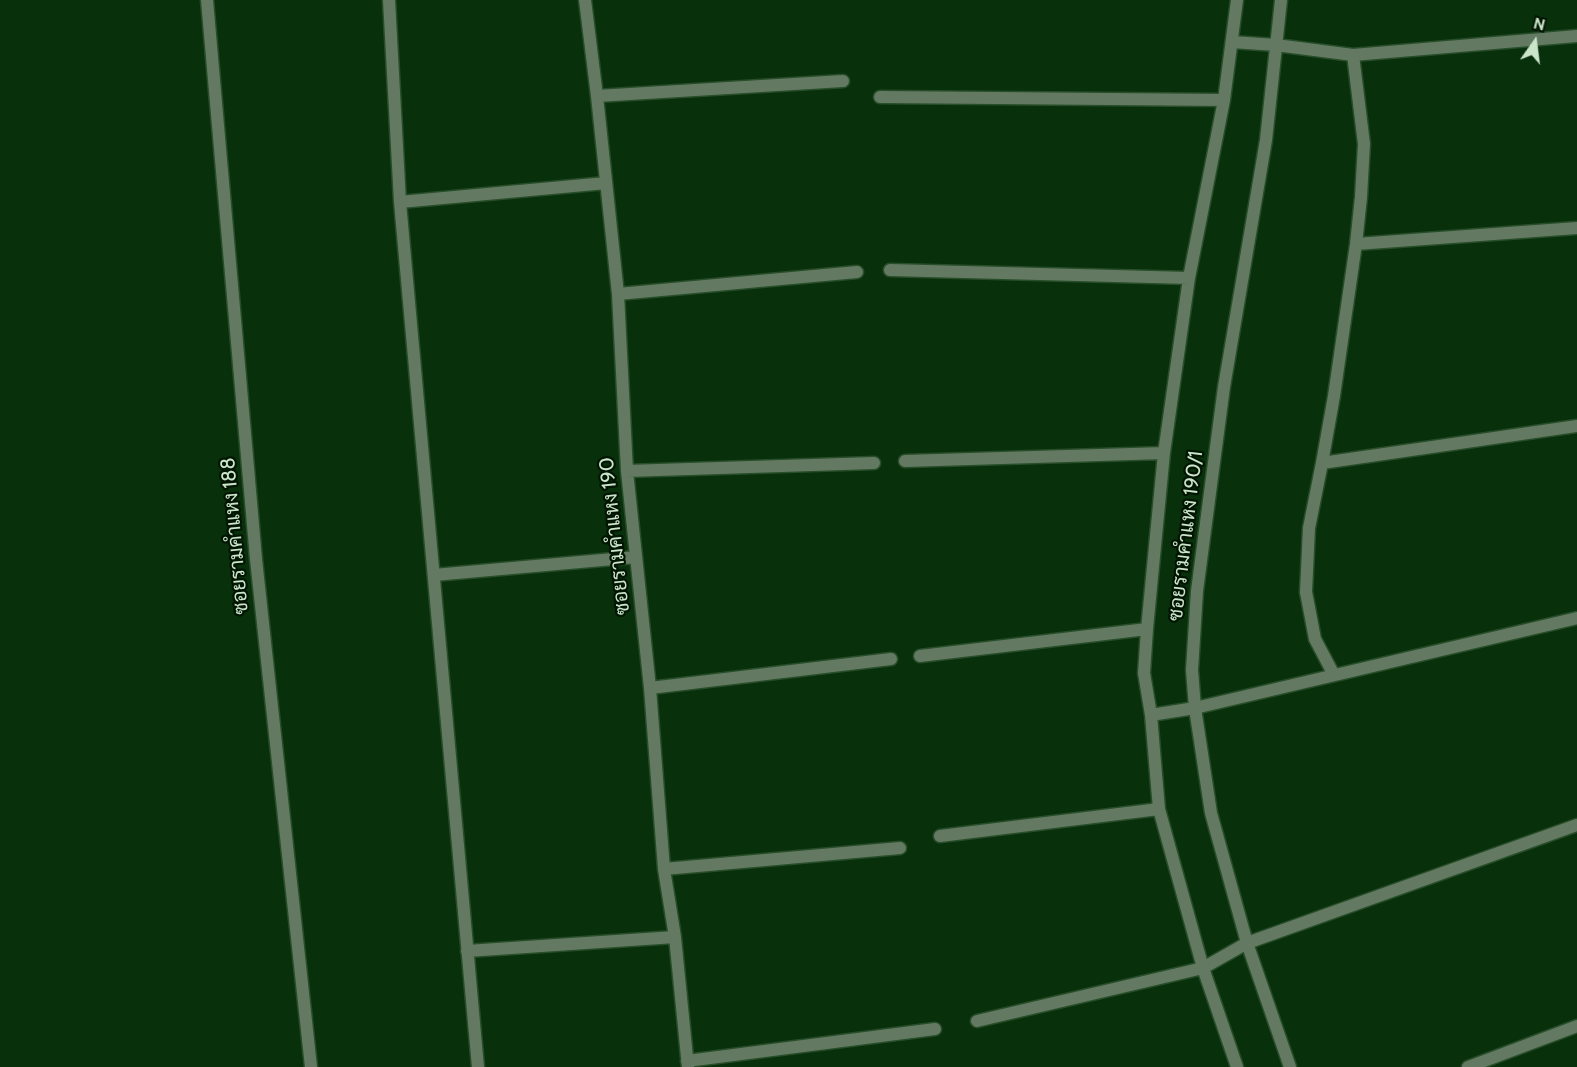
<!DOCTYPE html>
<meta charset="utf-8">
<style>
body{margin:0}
#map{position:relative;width:1577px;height:1067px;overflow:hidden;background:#08300b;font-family:Cabin,sans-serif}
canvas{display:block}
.north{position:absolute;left:1505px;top:12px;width:60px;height:60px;-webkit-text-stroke:4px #021503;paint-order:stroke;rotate:14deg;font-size:16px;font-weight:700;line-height:24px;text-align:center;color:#cae5c9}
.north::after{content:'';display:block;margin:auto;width:21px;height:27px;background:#cae5c9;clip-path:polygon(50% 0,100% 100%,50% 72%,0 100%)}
</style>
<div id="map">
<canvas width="1577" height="1067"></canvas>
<div class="north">N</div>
</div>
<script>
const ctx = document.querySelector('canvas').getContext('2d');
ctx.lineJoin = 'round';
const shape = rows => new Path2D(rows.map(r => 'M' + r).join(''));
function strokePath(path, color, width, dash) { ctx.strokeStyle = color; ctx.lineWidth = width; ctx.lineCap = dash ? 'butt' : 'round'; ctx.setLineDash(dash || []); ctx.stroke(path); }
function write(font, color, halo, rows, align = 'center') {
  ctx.font = font + ' Cabin,Sarabun,sans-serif'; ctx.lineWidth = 4.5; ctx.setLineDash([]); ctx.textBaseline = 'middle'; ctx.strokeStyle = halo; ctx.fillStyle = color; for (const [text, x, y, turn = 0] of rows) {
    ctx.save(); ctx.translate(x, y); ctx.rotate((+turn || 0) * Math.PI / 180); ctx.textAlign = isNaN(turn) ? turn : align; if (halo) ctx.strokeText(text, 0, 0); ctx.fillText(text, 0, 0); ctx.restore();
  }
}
const street = shape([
 [207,0,256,559,311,1067],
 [389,0,400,202,478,1067],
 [585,0,597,96,618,294,627,471,650,688,664,869,675,937,688,1067],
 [1281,0,1266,140,1224,387,1197,591,1192,670,1195,708,1211,813,1247,943,1290,1067],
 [1232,42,1276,45,1353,55,1577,36],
 [597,96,843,81],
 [880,97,1224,100],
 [400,202,606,183],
 [1356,244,1577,228],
 [890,270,1189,278],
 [618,294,857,272],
 [905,461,1164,453],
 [1322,463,1577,426],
 [627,471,874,463],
 [434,575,636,557],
 [920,656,1147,629],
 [1334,675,1315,639,1306,592,1309,528,1322,463,1334,396,1356,244,1361,197,1364,144,1353,55],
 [650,688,891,659],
 [1151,715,1195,708,1577,618],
 [940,836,1159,809],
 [664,869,900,848],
 [467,951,675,937],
 [977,1021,1203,968,1247,943,1577,825],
 [687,1061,935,1029],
 [1237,1067,1203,968,1159,809,1151,715,1144,673,1147,629,1164,453,1189,278,1224,100,1237,0],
 [1468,1067,1577,1026]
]);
strokePath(street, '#274d29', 15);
strokePath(street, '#637962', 12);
write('20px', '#cae5c9', '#021503', [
 ["ซอยรามคำแหง 188",235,536,-95],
 ["ซอยรามคำแหง 190",615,536,-96],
 ["ซอยรามคำแหง 190/1",1186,536,-83]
]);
</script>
